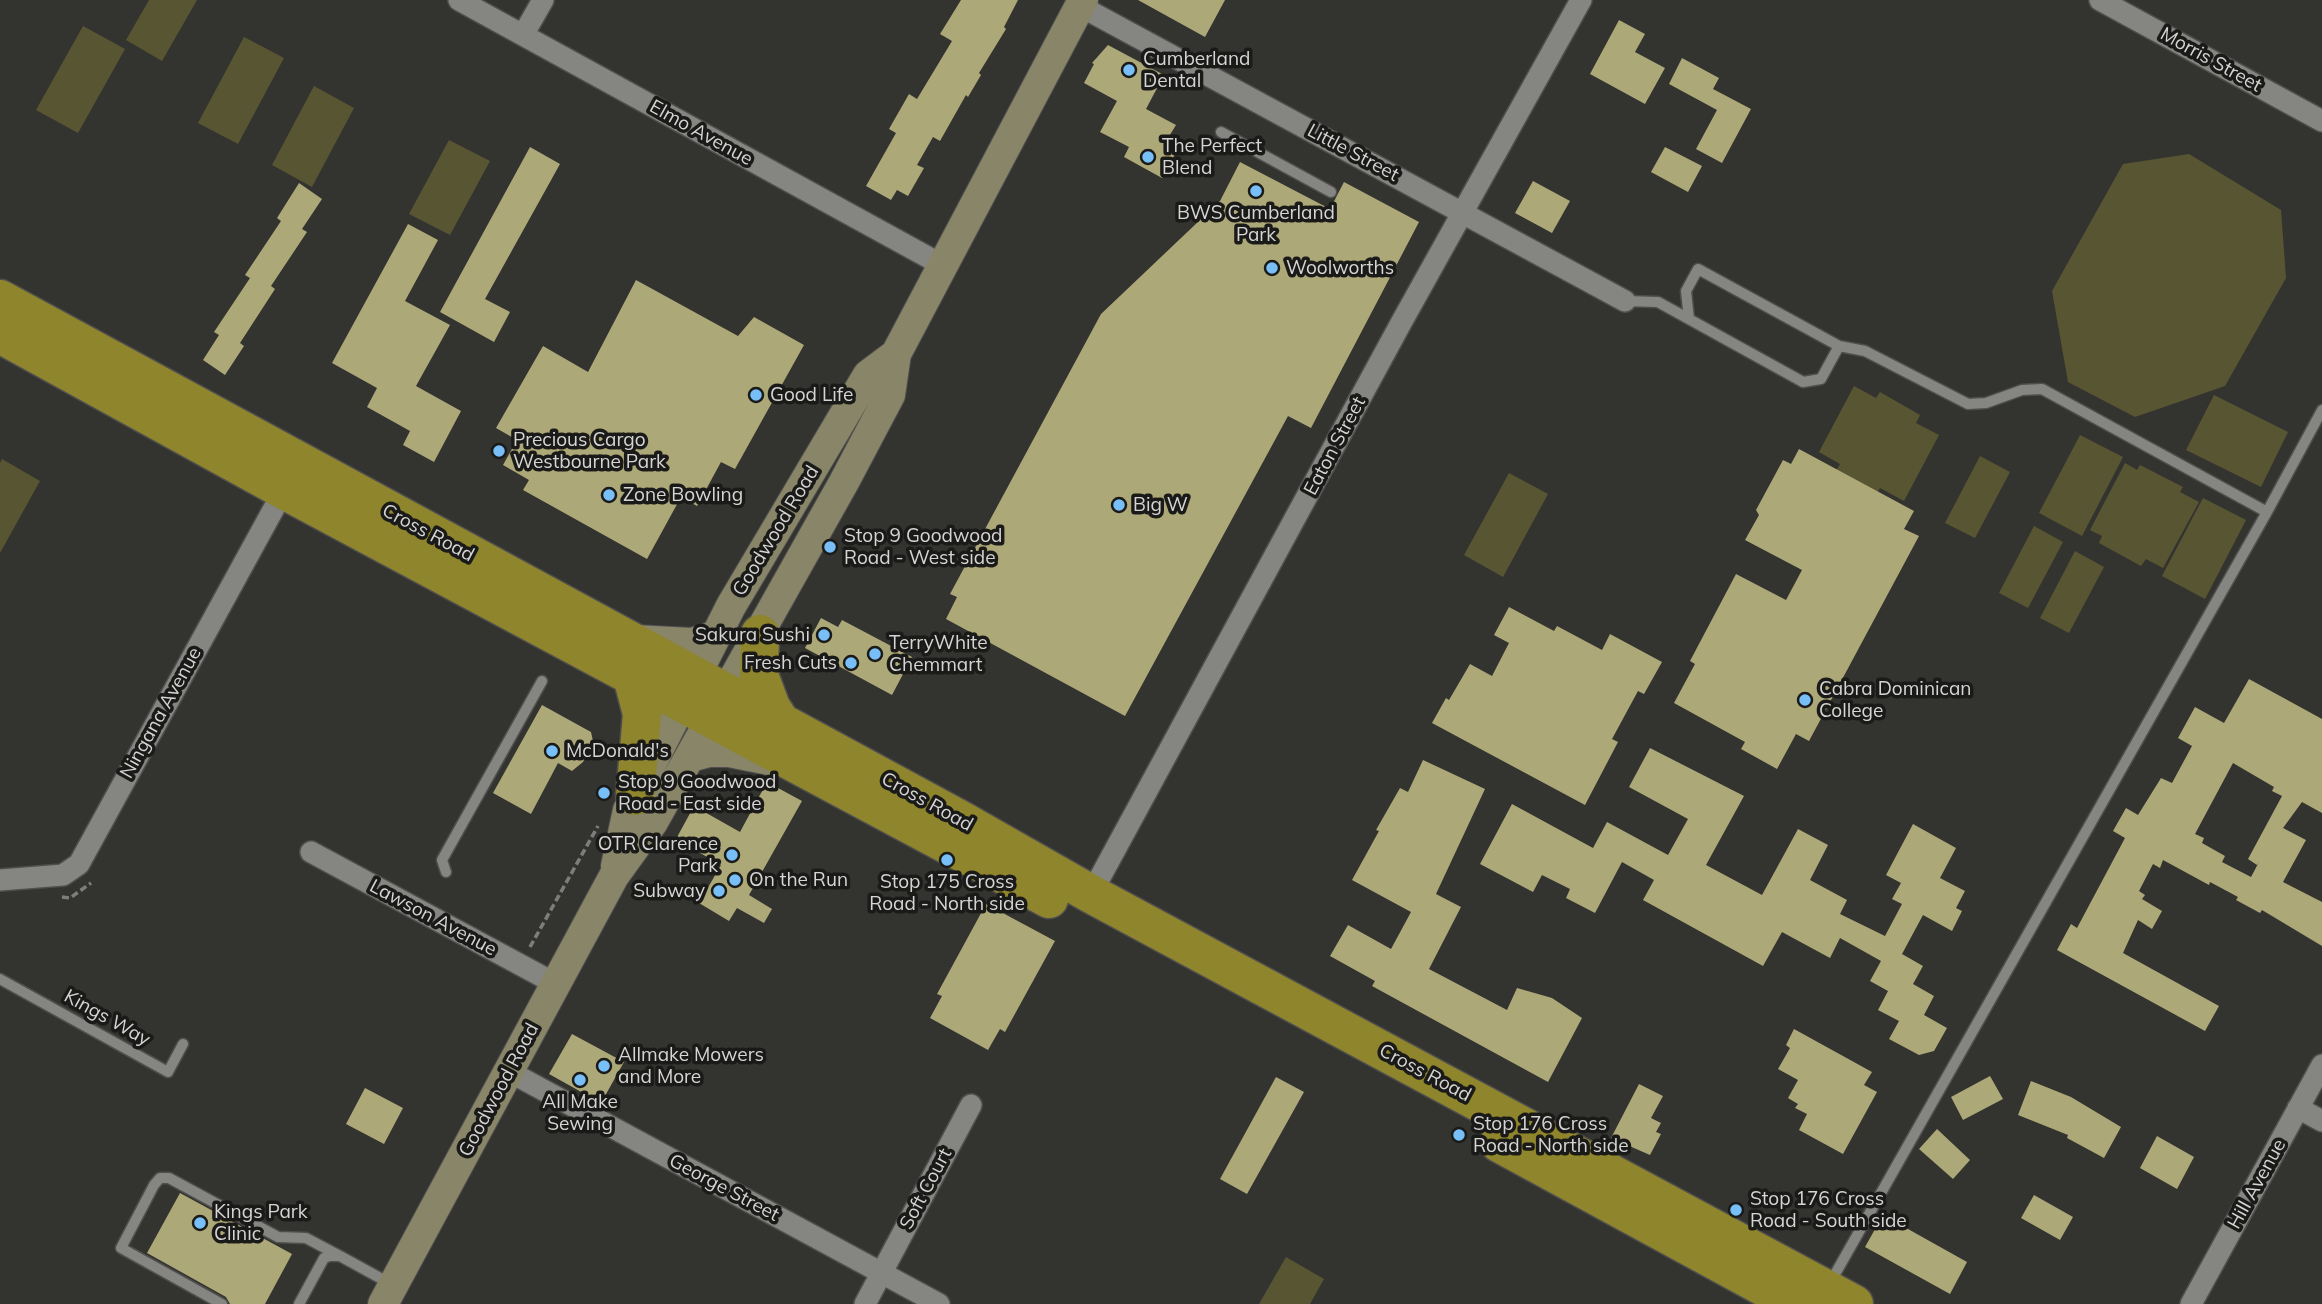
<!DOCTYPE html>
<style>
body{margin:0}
canvas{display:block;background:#333330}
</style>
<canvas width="2322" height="1304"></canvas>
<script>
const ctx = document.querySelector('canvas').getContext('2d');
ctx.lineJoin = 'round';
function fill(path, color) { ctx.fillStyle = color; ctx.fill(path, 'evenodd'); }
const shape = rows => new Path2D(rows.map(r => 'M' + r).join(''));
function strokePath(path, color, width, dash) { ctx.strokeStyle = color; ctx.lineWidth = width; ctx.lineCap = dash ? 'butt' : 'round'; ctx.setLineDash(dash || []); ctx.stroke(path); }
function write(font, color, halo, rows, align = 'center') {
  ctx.font = font + ' Mulish,sans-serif'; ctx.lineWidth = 7; ctx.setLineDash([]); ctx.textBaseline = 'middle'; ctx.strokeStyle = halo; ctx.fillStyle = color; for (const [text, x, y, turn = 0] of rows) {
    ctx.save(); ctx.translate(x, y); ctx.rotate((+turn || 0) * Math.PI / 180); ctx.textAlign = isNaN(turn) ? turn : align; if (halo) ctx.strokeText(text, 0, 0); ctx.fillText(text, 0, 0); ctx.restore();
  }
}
fill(shape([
 [149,0,197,0,162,61,126,40],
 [83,26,125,49,78,133,36,110],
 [244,37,284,58,238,144,198,123],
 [314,86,354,108,312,187,272,165],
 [449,140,490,161,450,235,409,214],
 [2189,154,2281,210,2286,278,2225,386,2135,417,2068,382,2052,291,2123,164],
 [1854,386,1876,398,1880,392,1920,415,1916,423,1939,435,1904,501,1880,488,1876,495,1835,473,1840,464,1819,452],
 [2214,395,2288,432,2261,487,2186,450],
 [2080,435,2123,457,2082,536,2039,513],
 [1980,456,2010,472,1975,538,1945,523],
 [2,459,40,481,0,553,0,463],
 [2125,463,2137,470,2140,465,2183,487,2180,492,2199,502,2163,568,2146,559,2141,566,2099,543,2102,536,2090,530],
 [1509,473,1548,494,1503,577,1464,555],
 [2203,498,2246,520,2205,599,2162,576],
 [2034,526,2063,542,2028,608,1999,593],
 [2075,551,2104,567,2069,633,2040,618],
 [1286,1257,1324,1279,1310,1304,1259,1304]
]), '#585532');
fill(shape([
 [961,0,1018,0,1004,27,1006,29,979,73,981,75,968,97,966,95,940,141,933,137,917,165,924,168,908,196,897,190,891,200,866,186,896,133,889,129,909,94,917,99,952,41,940,34],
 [1138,0,1225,0,1205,37],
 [1619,20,1645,34,1635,52,1665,68,1645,104,1590,74],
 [1108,45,1164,75,1146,109,1176,125,1168,138,1180,145,1162,178,1124,157,1129,147,1100,132,1117,101,1084,83,1094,64,1092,63],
 [1682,58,1719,78,1713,89,1751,109,1722,163,1696,149,1717,110,1669,84],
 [530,147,560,164,485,299,510,312,494,342,440,312],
 [1665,147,1702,166,1688,192,1651,172],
 [1240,162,1330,209,1344,182,1419,222,1311,428,1288,416,1125,716,946,619,957,597,950,594,1101,314,1220,201],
 [1533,181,1570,201,1552,233,1515,213],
 [299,183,322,199,302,229,307,232,271,286,275,289,240,343,244,346,225,375,203,360,219,335,214,332,250,278,245,275,281,221,277,218],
 [408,224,438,240,405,301,450,325,416,386,461,411,434,462,403,445,410,431,367,407,377,388,332,363],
 [636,280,738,336,754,317,804,345,735,469,721,462,697,506,681,497,647,559,523,490,529,480,503,465,517,440,496,428,543,346,588,372],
 [1799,449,1914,511,1904,529,1919,536,1809,741,1796,734,1777,769,1741,749,1745,742,1674,703,1695,664,1690,661,1736,574,1786,600,1802,570,1745,540,1759,515,1756,510,1783,460,1791,464],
 [1509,607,1554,631,1557,626,1602,650,1610,634,1662,662,1644,694,1638,691,1612,739,1618,742,1585,805,1432,723,1446,698,1449,700,1470,664,1492,676,1509,643,1494,635],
 [821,618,838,627,842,620,912,657,892,695,805,648],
 [2249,679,2322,719,2322,813,2302,802,2283,828,2306,840,2283,882,2322,902,2322,946,2262,910,2260,913,2236,900,2238,897,2210,882,2209,885,2163,860,2160,868,2153,864,2139,891,2145,895,2142,899,2162,911,2152,929,2138,920,2123,953,2219,1006,2205,1031,2057,950,2071,924,2077,928,2125,838,2113,831,2126,808,2138,815,2161,778,2172,783,2192,746,2178,738,2195,707,2224,723],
 [2233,763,2274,787,2272,791,2282,796,2248,859,2257,865,2259,862,2251,877,2222,862,2225,856,2202,843,2204,838,2195,834],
 [542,705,591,732,593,741,583,762,572,771,558,763,531,814,493,793],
 [1650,748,1744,796,1706,865,1762,895,1798,829,1828,845,1810,880,1847,900,1840,914,1885,936,1902,904,1892,899,1901,883,1886,875,1913,824,1956,848,1940,878,1965,891,1956,908,1962,911,1952,931,1923,915,1902,954,1923,966,1913,984,1934,996,1924,1015,1947,1028,1934,1051,1919,1055,1889,1039,1899,1021,1878,1010,1888,991,1870,981,1881,961,1840,938,1830,958,1782,932,1763,966,1643,900,1654,880,1622,862,1595,913,1566,898,1570,889,1542,875,1533,892,1480,864,1512,804,1593,848,1607,822,1668,855,1688,819,1629,787],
 [1423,760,1485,789,1436,894,1461,907,1429,969,1507,1010,1517,988,1552,998,1582,1018,1548,1082,1372,986,1375,981,1330,956,1348,925,1391,949,1411,912,1352,880,1379,831,1376,830,1400,788,1408,792],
 [767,782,802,801,749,895,772,909,764,923,737,908,729,921,699,903,721,865,676,839,694,806,740,832],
 [986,904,1055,941,1005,1032,1000,1029,988,1050,930,1018,942,996,937,994],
 [1794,1029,1872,1072,1864,1085,1877,1092,1843,1154,1799,1130,1807,1114,1795,1108,1798,1104,1788,1098,1798,1080,1778,1069,1790,1048,1786,1045],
 [572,1034,624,1062,601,1103,549,1074],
 [1990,1076,2003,1099,1963,1120,1951,1097],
 [1276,1077,1304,1092,1247,1194,1220,1179],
 [2031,1081,2071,1097,2121,1127,2104,1158,2067,1138,2068,1135,2018,1115],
 [1639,1084,1663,1096,1651,1118,1661,1123,1656,1132,1661,1134,1650,1155,1611,1138],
 [365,1088,403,1108,384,1144,346,1124],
 [1937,1129,1970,1160,1953,1179,1919,1149],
 [2157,1136,2194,1157,2177,1189,2140,1168],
 [180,1193,292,1254,265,1304,230,1304,226,1297,147,1253],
 [2034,1195,2073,1217,2060,1240,2021,1218],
 [1883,1215,1967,1262,1950,1294,1865,1247]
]), '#ada877');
const lane = shape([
 [1221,132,1331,192],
 [1625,301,1658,302,1803,382,1821,379,1839,346,1865,351,1968,404,1986,403,2022,390,2042,389,2267,512],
 [1689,319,1686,291,1698,269,1839,346],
 [446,872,442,860,542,681],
 [0,979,168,1072,183,1044],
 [1830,1283,2267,512,2322,410],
 [222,1304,121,1248,154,1185,160,1178,169,1178,278,1237,306,1238,340,1256],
 [299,1304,324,1258,329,1256,340,1256,391,1284]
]);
const street = shape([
 [459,0,944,266],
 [2100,0,2322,121],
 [1080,6,1625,301],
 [523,35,543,0],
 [311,852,556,984],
 [0,880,63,875,79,864,284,490],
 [1091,894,1401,323,1581,0],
 [510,1072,939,1304],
 [2298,1108,2322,1121],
 [865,1304,971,1105],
 [2191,1304,2322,1065]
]);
const secondary = shape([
 [635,640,692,643,717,635],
 [690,757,709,752,729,752,774,761],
 [616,866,628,810,731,606,868,375,896,354],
 [383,1304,614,876,653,822,844,482,890,395,896,354,1083,0]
]);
const highway = shape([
 [0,299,961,820,1091,894,1854,1304],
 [0,334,284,490,1049,899],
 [760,634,759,675,771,707,782,724],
 [632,676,642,714,635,796],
 [1499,1143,1795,1304]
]);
strokePath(lane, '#4f4e4d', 13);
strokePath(street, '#4f4e4d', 24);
strokePath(secondary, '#4f4e4d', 32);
strokePath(highway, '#4f4e4d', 41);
strokePath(shape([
 [62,897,70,898,91,883],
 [530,947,598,826]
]), '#7d7d7b', 3.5, [7, 3.5]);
strokePath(lane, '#858582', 10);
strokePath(street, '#858582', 21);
strokePath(secondary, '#888568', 30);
strokePath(highway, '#8e852c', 38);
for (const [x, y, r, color] of [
 [1129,70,7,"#78bff7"],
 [1148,157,7,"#78bff7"],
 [1256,191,7,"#78bff7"],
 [1272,268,7,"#78bff7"],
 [756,395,7,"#78bff7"],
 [499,451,7,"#78bff7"],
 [609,495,7,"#78bff7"],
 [1119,505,7,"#78bff7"],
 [830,547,7,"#78bff7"],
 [824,635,7,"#78bff7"],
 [875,654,7,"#78bff7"],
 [851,663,7,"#78bff7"],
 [1805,700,7,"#78bff7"],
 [552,751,7,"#78bff7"],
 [604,793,7,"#78bff7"],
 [732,855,7,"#78bff7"],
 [947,860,7,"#78bff7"],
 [735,880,7,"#78bff7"],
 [719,891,7,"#78bff7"],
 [604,1066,7,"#78bff7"],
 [580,1080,7,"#78bff7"],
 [1459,1135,7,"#78bff7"],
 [1736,1210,7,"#78bff7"],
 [200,1223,7,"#78bff7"]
]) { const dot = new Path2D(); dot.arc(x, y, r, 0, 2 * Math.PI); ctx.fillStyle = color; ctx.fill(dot); strokePath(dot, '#1a1a19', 2.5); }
write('19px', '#d6d5d4', '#1a1a19', [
 ["Cumberland",1143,59],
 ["Dental",1143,81],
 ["The Perfect",1162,146],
 ["Blend",1162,168],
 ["BWS Cumberland",1256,213,"center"],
 ["Park",1256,235,"center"],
 ["Woolworths",1286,268],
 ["Good Life",770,395],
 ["Precious Cargo",513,440],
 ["Westbourne Park",513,462],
 ["Zone Bowling",623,495],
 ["Big W",1133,505],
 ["Stop 9 Goodwood",844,536],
 ["Road - West side",844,558],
 ["Sakura Sushi",810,635,"right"],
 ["TerryWhite",889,643],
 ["Chemmart",889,665],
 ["Fresh Cuts",837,663,"right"],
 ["Cabra Dominican",1819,689],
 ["College",1819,711],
 ["McDonald's",566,751],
 ["Stop 9 Goodwood",618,782],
 ["Road - East side",618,804],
 ["OTR Clarence",718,844,"right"],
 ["Park",718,866,"right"],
 ["On the Run",749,880],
 ["Stop 175 Cross",947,882,"center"],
 ["Road - North side",947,904,"center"],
 ["Subway",705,891,"right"],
 ["Allmake Mowers",618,1055],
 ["and More",618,1077],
 ["All Make",580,1102,"center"],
 ["Sewing",580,1124,"center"],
 ["Stop 176 Cross",1473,1124],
 ["Road - North side",1473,1146],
 ["Stop 176 Cross",1750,1199],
 ["Road - South side",1750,1221],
 ["Kings Park",214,1212],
 ["Clinic",214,1234]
], 'left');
write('19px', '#d6d5d4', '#1a1a19', [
 ["Morris Street",2211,60,29],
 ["Elmo Avenue",701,133,29],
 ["Little Street",1353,153,28],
 ["Eaton Street",1335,446,-62],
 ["Goodwood Road",776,531,-59],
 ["Cross Road",428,533,28],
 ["Ningana Avenue",161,713,-61],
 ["Cross Road",927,802,29],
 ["Lawson Avenue",433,918,28],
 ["Kings Way",107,1018,29],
 ["Cross Road",1425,1073,28],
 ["Goodwood Road",499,1090,-62],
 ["Hill Avenue",2257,1184,-61],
 ["George Street",724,1188,28],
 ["Soft Court",926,1189,-62]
]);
</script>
